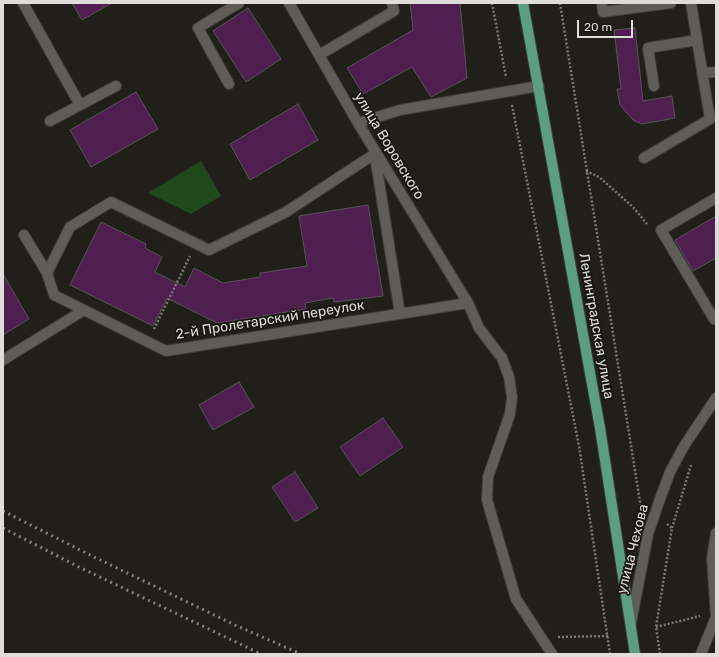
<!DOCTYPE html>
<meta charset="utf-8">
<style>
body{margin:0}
#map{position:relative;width:719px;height:657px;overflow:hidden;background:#201f1a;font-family:Rubik,sans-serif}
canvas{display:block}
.frame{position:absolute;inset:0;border:4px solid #dfddda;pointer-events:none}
.scale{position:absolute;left:577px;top:20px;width:56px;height:18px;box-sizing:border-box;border:2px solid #dfddda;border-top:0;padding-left:5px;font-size:12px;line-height:14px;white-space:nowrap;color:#dfddda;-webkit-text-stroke:3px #171611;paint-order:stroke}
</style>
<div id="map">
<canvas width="719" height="657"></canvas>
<div class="frame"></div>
<div class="scale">20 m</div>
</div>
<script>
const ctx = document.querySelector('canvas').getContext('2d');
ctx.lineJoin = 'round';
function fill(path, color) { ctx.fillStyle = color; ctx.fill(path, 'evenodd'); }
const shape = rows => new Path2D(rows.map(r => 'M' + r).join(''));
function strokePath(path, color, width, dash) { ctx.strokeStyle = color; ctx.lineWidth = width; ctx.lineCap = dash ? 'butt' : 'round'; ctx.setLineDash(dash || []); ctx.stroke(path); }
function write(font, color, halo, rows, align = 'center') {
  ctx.font = font + ' Rubik,sans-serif'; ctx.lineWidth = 3.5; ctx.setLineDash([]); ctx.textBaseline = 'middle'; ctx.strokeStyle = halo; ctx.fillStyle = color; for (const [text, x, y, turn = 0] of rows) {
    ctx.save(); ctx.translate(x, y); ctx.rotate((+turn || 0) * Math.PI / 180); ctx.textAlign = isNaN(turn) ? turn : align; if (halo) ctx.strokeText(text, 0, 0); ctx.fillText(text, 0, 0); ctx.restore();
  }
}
fill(shape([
 [201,161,221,196,191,214,148,193]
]), '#20481d');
const building = shape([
 [72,3,112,3,82,20,72,3],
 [410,3,460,3,467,78,431,97,412,67,363,94,347,68,413,30,410,3],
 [248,8,281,59,246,82,213,31,248,8],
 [635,28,643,101,672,96,675,118,642,124,633,120,620,105,617,89,621,89,614,30,635,28],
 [136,92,158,129,91,167,70,130,136,92],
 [298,104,318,140,250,180,230,144,298,104],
 [368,205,383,296,334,302,333,298,305,303,306,309,217,323,167,298,153,326,70,285,101,222,146,244,145,248,162,257,155,272,185,287,194,268,223,283,260,277,260,273,307,266,299,216,368,205],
 [716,216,716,258,693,271,675,240,716,216],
 [3,274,29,319,3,335,3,274],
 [239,382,254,407,213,430,199,405,239,382],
 [383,418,403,447,360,476,340,447,383,418],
 [295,472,318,508,295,522,272,487,295,472]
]);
fill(building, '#4e1f4f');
strokePath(building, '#585458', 1);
const minor = shape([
 [23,3,80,105],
 [289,3,358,123,468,303,479,328,502,358,509,377,512,397,510,414,488,477,487,500,516,599,552,654],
 [602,3,603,12,671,3],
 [319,55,394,11,392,3],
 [702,73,716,72],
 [229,84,198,28,239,3],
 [654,86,648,48,697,40,691,3],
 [50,121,116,86],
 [358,123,400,110,539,86],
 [375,156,400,314],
 [644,158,710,119,697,40],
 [716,198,661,230,714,319,716,318],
 [24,235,47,273,54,295,84,310],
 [47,273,70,227,111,202,209,250,286,212,376,153],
 [3,360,84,310,166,351,468,303],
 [631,623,648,534,660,499,670,472,684,446,716,398],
 [701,654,716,617,712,558,716,533]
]);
const major = shape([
 [523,3,600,428,635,654]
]);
strokePath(minor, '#3d3c39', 12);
strokePath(major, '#3d3c39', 12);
strokePath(shape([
 [492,3,506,77],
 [560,3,641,508],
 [512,105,579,446,610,654],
 [586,171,599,177,633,207,647,224],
 [154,329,190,256],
 [672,528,691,465],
 [656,627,700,616],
 [558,637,608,636],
 [660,654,656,627,672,528,666,523]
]), '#7b7975', 2.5, [2, 2]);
strokePath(minor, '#5f5d58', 10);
strokePath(major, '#5b9e82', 10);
strokePath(shape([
 [3,511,88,554,235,625,301,654],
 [3,528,79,567,261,654]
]), '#82817d', 3, [2, 4]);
write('14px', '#dfddda', '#171611', [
 ["улица Воровского",389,146,59],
 ["2-й Пролетарский переулок",270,320,-9],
 ["Ленинградская улица",596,326,80],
 ["улица Чехова",633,549,-76]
]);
</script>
